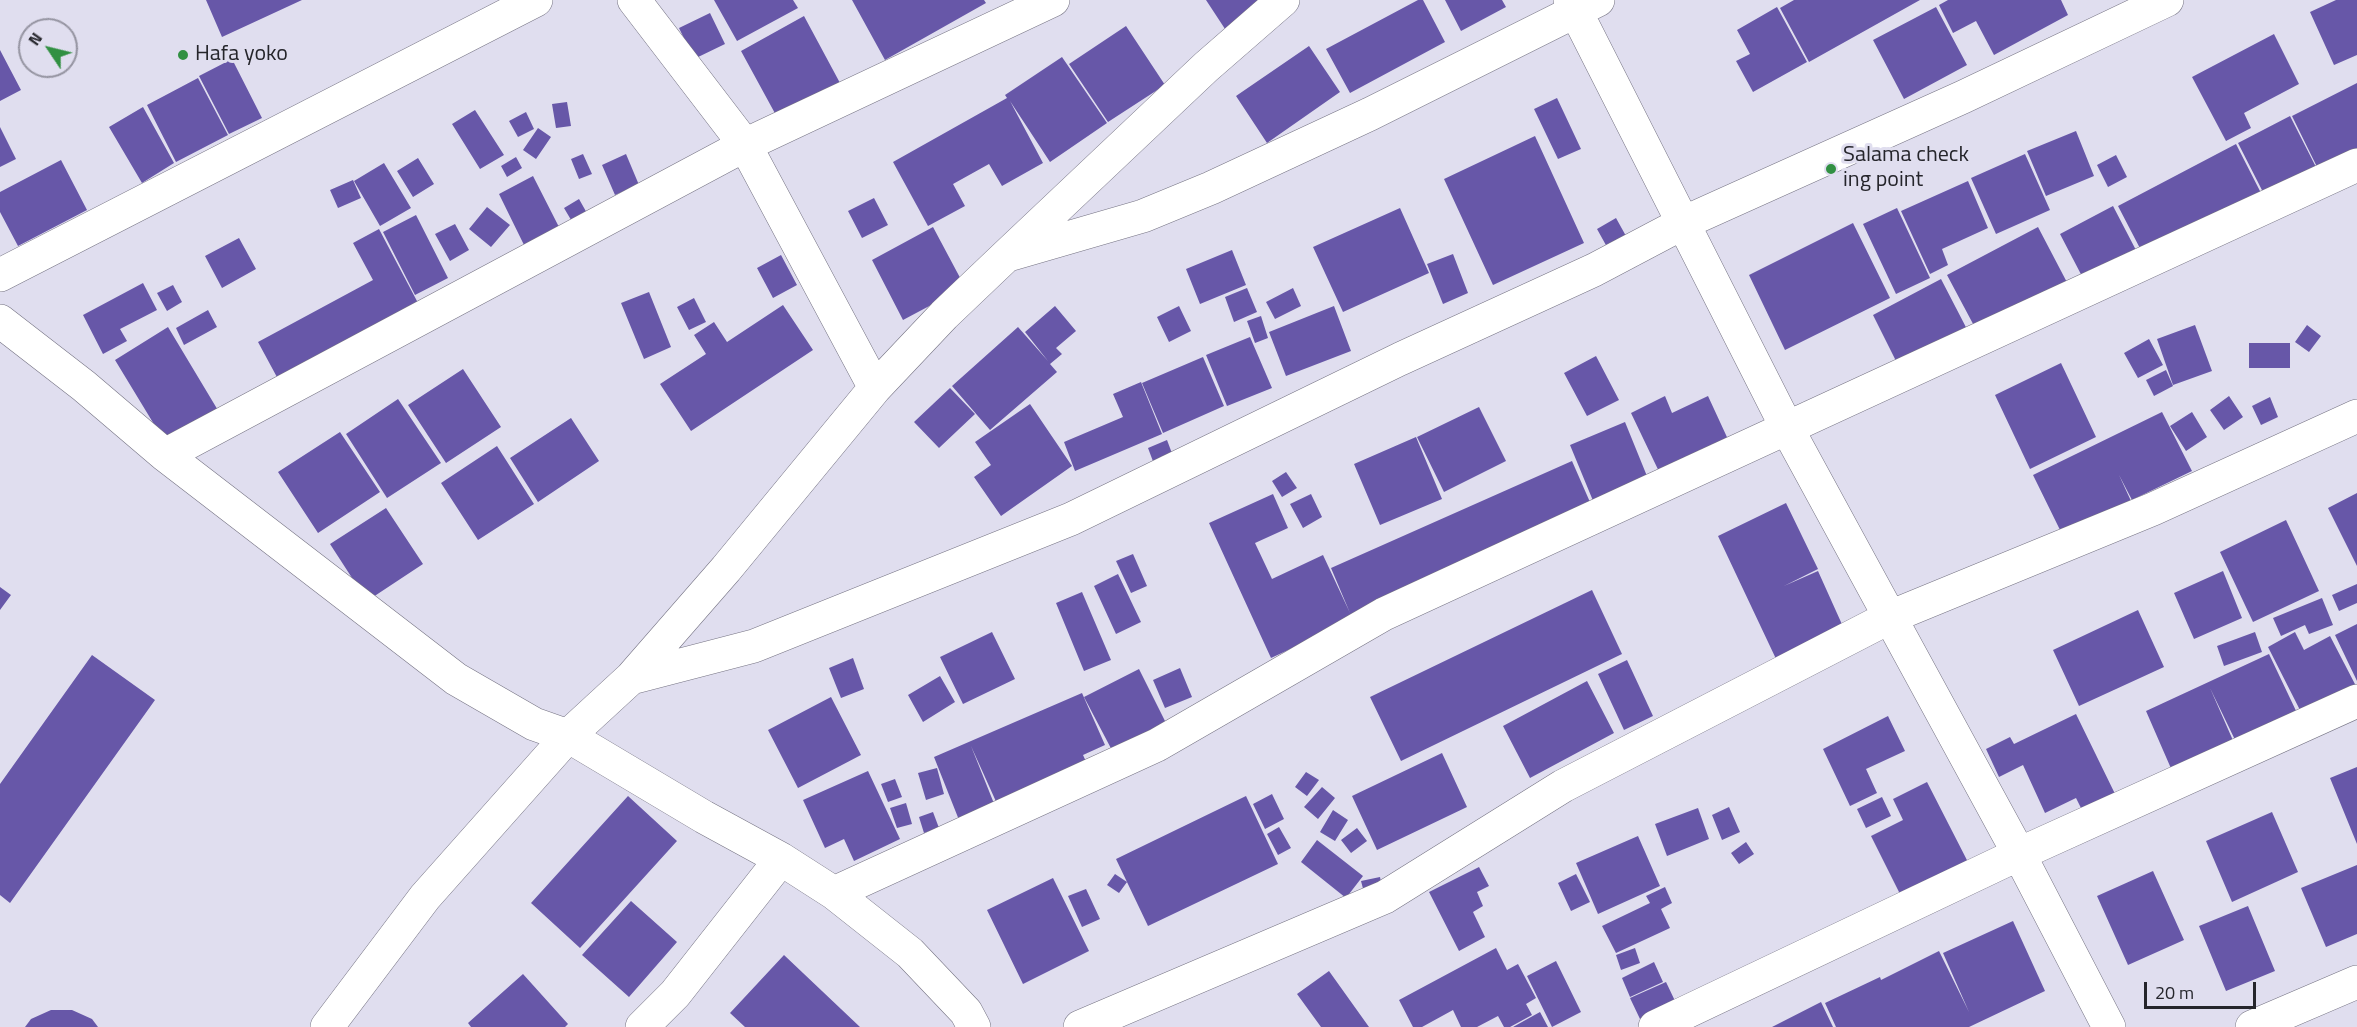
<!DOCTYPE html>
<style>
body{margin:0}
#map{position:relative;width:2357px;height:1027px;overflow:hidden;background:#e0deef;font-family:"Titillium Web",sans-serif}
canvas{display:block}
.north{position:absolute;left:18px;top:18px;width:60px;height:60px;box-sizing:border-box;background:#e0deef;border:2px solid #9594a1;border-radius:50%;rotate:305deg;font-size:16px;font-weight:700;line-height:24px;text-align:center;color:#25252b}
.north::after{content:'';display:block;margin:auto;width:21px;height:27px;background:#319042;clip-path:polygon(50% 0,100% 100%,50% 72%,0 100%)}
.scale{position:absolute;left:2144px;top:982px;width:112px;height:27px;box-sizing:border-box;border:3px solid #25252b;border-top:0;padding-left:8px;font-size:18px;line-height:21px;white-space:nowrap;color:#25252b;-webkit-text-stroke:4px #e0deef;paint-order:stroke}
</style>
<div id="map">
<canvas width="2357" height="1027"></canvas>
<div class="north">N</div>
<div class="scale">20 m</div>
</div>
<script>
const ctx = document.querySelector('canvas').getContext('2d');
ctx.lineJoin = 'round';
function fill(path, color) { ctx.fillStyle = color; ctx.fill(path, 'evenodd'); }
const shape = rows => new Path2D(rows.map(r => 'M' + r).join(''));
function strokePath(path, color, width, dash) { ctx.strokeStyle = color; ctx.lineWidth = width; ctx.lineCap = dash ? 'butt' : 'round'; ctx.setLineDash(dash || []); ctx.stroke(path); }
function write(font, color, halo, rows, align = 'center') {
  ctx.font = font + ' "Titillium Web",sans-serif'; ctx.lineWidth = 6; ctx.setLineDash([]); ctx.textBaseline = 'middle'; ctx.strokeStyle = halo; ctx.fillStyle = color; for (const [text, x, y, turn = 0] of rows) {
    ctx.save(); ctx.translate(x, y); ctx.rotate((+turn || 0) * Math.PI / 180); ctx.textAlign = isNaN(turn) ? turn : align; if (halo) ctx.strokeText(text, 0, 0); ctx.fillText(text, 0, 0); ctx.restore();
  }
}
fill(shape([
 [206,0,302,0,222,37],
 [714,0,793,0,798,8,737,41],
 [852,0,984,0,986,3,885,60],
 [1206,0,1274,0,1227,32],
 [1418,0,1423,0,1445,42,1350,93,1326,49],
 [1445,0,1502,0,1506,7,1461,31],
 [1794,0,1920,0,1809,62,1780,8],
 [1948,0,2061,0,2068,15,1994,55,1976,21,1953,33,1939,5],
 [2336,0,2357,0,2357,55,2334,65,2310,12],
 [1777,7,1807,62,1753,92,1736,61,1750,54,1737,30],
 [1936,7,1967,65,1904,99,1873,40],
 [710,13,725,44,694,59,679,28],
 [804,16,840,83,777,117,741,51],
 [1126,26,1165,85,1108,122,1069,64],
 [2274,34,2299,84,2244,113,2251,128,2226,141,2192,77],
 [1309,46,1340,92,1267,143,1236,96],
 [0,50,21,90,0,101],
 [1062,57,1107,123,1050,162,1010,101,1043,163,1002,186,989,164,953,184,965,206,928,226,893,162,1007,98,1005,95],
 [232,59,262,118,229,134,199,76],
 [198,78,228,135,176,162,147,105],
 [2357,83,2357,152,2319,171,2292,116],
 [1557,98,1581,149,1558,159,1534,109],
 [567,102,571,126,556,128,552,104],
 [143,107,174,163,142,183,109,127],
 [475,110,504,155,480,169,452,124],
 [526,112,534,129,518,137,509,121],
 [2290,116,2318,171,2266,198,2238,143],
 [0,127,16,159,0,167],
 [538,128,551,137,536,159,523,150],
 [2076,131,2094,176,2046,196,2027,151],
 [1535,136,1584,243,1493,285,1444,179],
 [2236,144,2262,195,2144,256,2118,206],
 [583,154,592,174,579,179,571,159],
 [626,154,639,185,615,195,602,165],
 [2025,154,2050,210,1996,234,1971,178],
 [2116,155,2127,177,2108,187,2097,165],
 [516,157,522,168,507,177,501,166],
 [418,158,434,184,413,197,397,171],
 [61,160,87,210,18,246,0,212,0,192],
 [384,163,411,208,380,226,354,181],
 [533,176,560,229,525,247,499,194],
 [353,180,361,198,338,208,330,190],
 [1968,181,1988,228,1942,249,1948,265,1930,274,1901,211],
 [874,198,888,225,862,238,848,211],
 [579,199,592,222,577,230,564,208],
 [2113,206,2138,254,2085,282,2060,234],
 [487,207,510,225,491,247,469,229],
 [1400,208,1429,273,1343,312,1313,247],
 [1897,208,1930,278,1896,294,1863,224],
 [416,215,448,278,415,295,383,232],
 [1616,218,1626,236,1607,247,1597,229],
 [1853,223,1890,298,1785,350,1749,275],
 [455,224,469,250,450,261,435,234],
 [933,227,965,287,903,320,872,260],
 [2038,227,2071,290,1980,337,1947,275],
 [379,229,418,303,278,379,258,342,373,280,353,243],
 [239,238,256,269,222,288,205,256],
 [1232,250,1246,285,1200,304,1186,269],
 [1453,254,1468,293,1443,304,1427,264],
 [781,255,797,285,773,298,757,268],
 [1941,279,1970,335,1901,371,1873,315],
 [143,283,157,310,120,329,127,341,103,354,83,315],
 [173,285,182,302,167,311,157,293],
 [1247,288,1257,312,1234,322,1225,297],
 [1293,288,1301,306,1275,319,1266,302],
 [649,292,671,347,644,359,621,303],
 [694,298,706,322,689,330,677,307],
 [783,305,813,350,691,431,660,384,706,354,694,335,714,322,727,342],
 [1055,306,1076,331,1056,348,1062,354,1050,364,1057,372,990,430,952,386,1018,327,1048,361,1025,332],
 [1179,306,1191,331,1169,342,1157,317],
 [1334,306,1351,351,1286,376,1269,332],
 [208,310,217,327,184,345,176,328],
 [1261,316,1268,338,1255,343,1247,321],
 [2195,325,2212,371,2173,385,2157,339],
 [2307,325,2321,336,2309,352,2295,342],
 [168,327,219,412,166,444,115,360],
 [1250,337,1272,388,1227,406,1206,355],
 [2149,339,2163,365,2138,378,2124,353],
 [2249,343,2290,343,2290,368,2249,368],
 [1596,356,1619,400,1587,416,1564,373],
 [1203,357,1224,406,1163,433,1142,383],
 [2061,363,2096,437,2030,469,1995,395],
 [463,369,501,427,446,463,408,405],
 [2166,370,2173,386,2154,396,2146,380],
 [1141,382,1162,434,1075,471,1064,442,1123,417,1113,394],
 [950,388,975,414,939,448,914,422],
 [1665,396,1672,413,1708,396,1732,448,1664,482,1631,413],
 [2229,396,2243,417,2224,430,2210,410],
 [2270,397,2278,417,2261,425,2252,406],
 [398,399,441,463,387,498,346,434],
 [1030,404,1072,466,1001,516,974,477,991,465,975,442],
 [1479,407,1506,461,1444,492,1417,437],
 [2162,412,2192,471,2132,500,2119,475,2131,501,2062,534,2033,475],
 [2192,412,2207,437,2186,451,2170,426],
 [571,418,599,461,538,502,510,458],
 [1625,422,1651,486,1596,508,1570,445],
 [340,432,380,492,318,533,278,472],
 [1416,437,1442,499,1380,525,1354,464],
 [1167,440,1173,456,1154,464,1148,448],
 [497,446,534,504,478,540,441,483],
 [1572,461,1593,509,1271,658,1209,523,1273,494,1288,528,1255,543,1272,579,1323,555,1350,613,1331,568],
 [1286,472,1297,488,1282,497,1272,481],
 [2357,493,2357,566,2328,508],
 [1311,494,1322,517,1303,528,1290,504],
 [1786,503,1818,569,1784,586,1818,571,1845,631,1777,661,1718,536],
 [386,508,423,564,367,601,330,544],
 [2286,520,2319,591,2253,622,2220,552],
 [1133,554,1147,586,1131,593,1116,561],
 [2223,571,2242,618,2194,639,2174,593],
 [1118,574,1141,622,1116,634,1094,586],
 [2357,584,2357,603,2339,611,2332,595],
 [0,587,11,595,0,610],
 [1592,590,1622,654,1401,761,1370,697],
 [1082,592,1111,660,1084,671,1056,603],
 [2322,598,2333,625,2309,634,2305,625,2281,636,2273,618],
 [2138,610,2164,667,2079,706,2053,650],
 [2357,624,2357,681,2335,635],
 [992,632,1015,679,963,704,940,657],
 [2255,632,2262,652,2224,666,2217,646],
 [2295,632,2304,650,2330,636,2357,688,2303,716,2268,647],
 [2269,654,2298,715,2237,744,2210,688,2235,745,2173,773,2146,711],
 [92,655,155,700,10,903,0,895,0,784],
 [853,658,864,689,841,698,829,668],
 [1627,660,1653,716,1624,730,1598,674],
 [1180,668,1192,697,1165,708,1153,680],
 [1139,669,1169,729,1115,756,1084,697],
 [940,676,955,702,923,722,908,695],
 [1587,681,1614,733,1530,778,1503,726],
 [1082,693,1105,745,1083,755,1088,766,998,806,971,746,995,806,959,820,934,757],
 [831,697,861,755,798,788,768,730],
 [2076,714,2118,800,2085,816,2076,798,2045,813,2023,765,1999,777,1986,749,2010,737,2014,744],
 [1888,716,1905,751,1866,769,1877,793,1850,806,1823,749],
 [1442,753,1467,807,1377,850,1352,796],
 [2357,767,2357,844,2330,778],
 [937,768,944,794,926,800,918,773],
 [868,771,900,839,854,861,844,839,825,848,803,800],
 [1306,772,1319,780,1307,796,1295,787],
 [895,779,902,797,888,802,881,784],
 [1927,782,1971,868,1904,902,1871,836,1903,820,1893,799],
 [1322,787,1335,798,1318,819,1304,807],
 [1272,794,1284,819,1265,829,1253,804],
 [628,796,677,841,580,948,531,903],
 [1246,796,1278,864,1148,926,1116,859],
 [1882,797,1891,816,1866,828,1857,809],
 [906,803,912,824,897,828,890,808],
 [1729,807,1740,832,1722,840,1712,815],
 [1698,808,1709,839,1667,856,1655,824],
 [1333,810,1348,820,1335,841,1320,832],
 [933,812,939,828,924,833,919,817],
 [2272,812,2298,872,2232,902,2206,841],
 [1279,827,1291,848,1278,855,1267,834],
 [1357,828,1367,841,1351,853,1341,840],
 [1638,836,1660,886,1598,914,1576,863],
 [1317,840,1363,876,1346,898,1301,862],
 [1746,842,1754,854,1739,864,1731,853],
 [2357,865,2357,934,2326,947,2301,888],
 [1479,867,1489,886,1477,892,1483,906,1473,912,1485,937,1459,951,1429,892],
 [2153,871,2184,940,2128,965,2097,896],
 [1115,874,1127,882,1119,893,1107,885],
 [1576,874,1590,902,1571,911,1558,883],
 [1380,877,1384,897,1366,900,1361,881],
 [1053,878,1089,951,1023,984,987,910],
 [1665,887,1672,903,1661,909,1670,928,1616,953,1602,926,1650,903,1646,896],
 [1086,889,1100,919,1082,927,1068,896],
 [631,901,677,942,629,997,582,955],
 [2248,906,2275,971,2226,991,2199,926],
 [2013,921,2045,991,1969,1027,1836,1027,1825,1003,1880,977,1881,980,1939,951,1969,1012,1943,953],
 [1496,948,1507,970,1518,964,1536,998,1526,1004,1532,1015,1510,1027,1504,1027,1498,1016,1477,1027,1461,1027,1453,1010,1422,1027,1413,1027,1399,1000],
 [1635,948,1640,963,1621,970,1616,955],
 [784,955,860,1027,745,1027,730,1013],
 [1556,961,1581,1012,1552,1027,1527,976],
 [1654,962,1663,982,1630,997,1622,978],
 [1329,971,1369,1027,1321,1027,1297,994],
 [523,974,568,1024,565,1027,471,1027,468,1023],
 [1666,982,1676,1003,1640,1019,1630,998],
 [1821,1002,1833,1027,1772,1027],
 [51,1010,72,1010,92,1019,98,1027,25,1027,31,1019],
 [1540,1012,1548,1027,1513,1027]
]), '#6757a8');
const street = shape([
 [634,0,745,145,875,388],
 [1570,0,1788,430,2019,854,2109,1027],
 [1012,254,1143,216,1211,188,1370,114,1598,0],
 [0,275,536,0],
 [0,321,84,386,165,455,456,679,534,724,568,736,704,817,781,859,834,893,910,953,966,1012,974,1027],
 [165,455,745,145,1053,0],
 [631,678,754,646,1071,519,1400,359,1594,270,1683,223,1963,97,2167,0],
 [834,893,1157,745,1384,614,2357,165],
 [327,1027,425,897,568,736,631,678,726,569,875,388,944,315,1007,255,1206,67,1283,0],
 [642,1027,675,994,781,859],
 [1080,1027,1385,897,1563,786,1890,617,2153,509,2357,416],
 [1655,1027,2019,854,2357,701],
 [2252,1027,2357,982]
]);
strokePath(street, '#757383', 34);
strokePath(street, '#fff', 33);
for (const [x, y, r, color] of [
 [183,55,6,"#319042"],
 [1831,169,6,"#319042"]
]) { const dot = new Path2D(); dot.arc(x, y, r, 0, 2 * Math.PI); ctx.fillStyle = color; ctx.fill(dot); strokePath(dot, '#e0deef', 2); }
write('22px', '#25252b', '#e0deef', [
 ["Hafa yoko",195,55],
 ["Salama check",1843,156],
 ["ing point",1843,181]
], 'left');
</script>
